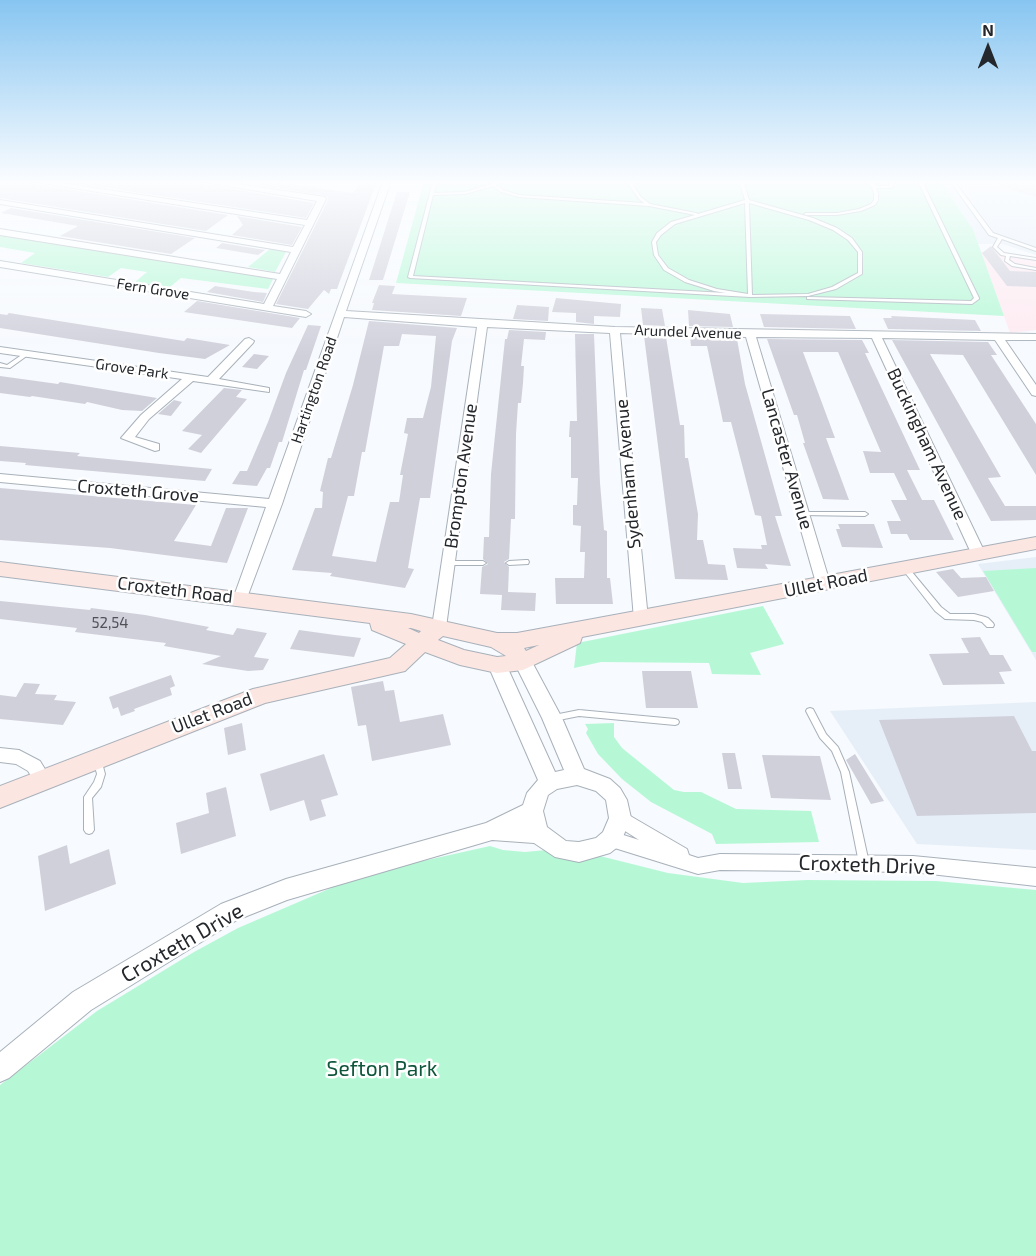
<!DOCTYPE html>
<style>
body{margin:0}
#map{position:relative;width:1036px;height:1256px;overflow:hidden;background:#f7fafe;font-family:"Exo 2",sans-serif}
canvas{display:block}
.north{position:absolute;left:958px;top:18px;width:60px;height:60px;-webkit-text-stroke:4px #fff;paint-order:stroke;rotate:0deg;font-size:16px;font-weight:700;line-height:24px;text-align:center;color:#24272b}
.north::after{content:'';display:block;margin:auto;width:21px;height:27px;background:#24272b;clip-path:polygon(50% 0,100% 100%,50% 72%,0 100%)}
</style>
<div id="map">
<canvas width="1036" height="1256"></canvas>
<div class="north">N</div>
</div>
<script>
const ctx = document.querySelector('canvas').getContext('2d');
ctx.lineJoin = 'round';
function fill(path, color) { ctx.fillStyle = color; ctx.fill(path, 'evenodd'); }
const shape = rows => new Path2D(rows.map(r => 'M' + r).join(''));
function strokePath(path, color, width, dash) { ctx.strokeStyle = color; ctx.lineWidth = width; ctx.lineCap = dash ? 'butt' : 'round'; ctx.setLineDash(dash || []); ctx.stroke(path); }
function write(font, color, halo, rows, align = 'center') {
  ctx.font = font + ' "Exo 2",sans-serif'; ctx.lineWidth = 5; ctx.setLineDash([]); ctx.textBaseline = 'middle'; ctx.strokeStyle = halo; ctx.fillStyle = color; for (const [text, x, y, turn = 0] of rows) {
    ctx.save(); ctx.translate(x, y); ctx.rotate((+turn || 0) * Math.PI / 180); ctx.textAlign = isNaN(turn) ? turn : align; if (halo) ctx.strokeText(text, 0, 0); ctx.fillText(text, 0, 0); ctx.restore();
  }
}
fill(shape([
 [940,181,1036,181,1036,255,1002,244,978,244,973,229],
 [1036,557,1036,660,978,564],
 [1036,702,1036,850,917,844,830,711]
]), '#e6eff8');
fill(shape([
 [1003,251,1019,256,1036,257,1036,330,1010,333,981,252]
]), '#feeaf1');
fill(shape([
 [424,181,940,181,973,229,1004,316,396,283],
 [0,234,273,279,268,289,181,278,170,287,135,282,147,272,121,268,108,277,21,263,35,253,0,247],
 [270,249,286,252,275,272,248,267],
 [1036,568,1036,652,1032,652,983,571],
 [763,606,784,644,750,653,761,675,712,674,709,663,601,662,574,668,577,643],
 [614,723,614,737,622,748,674,790,684,792,701,792,736,809,811,811,819,842,716,844,712,834,651,802,622,779,598,754,586,733,588,729,585,724],
 [490,846,503,850,525,852,568,848,668,873,743,883,807,880,936,881,1036,890,1036,1256,0,1256,0,1085,97,1011,194,952,238,928,345,882,396,867]
]), '#b6f8d6');
fill(shape([
 [0,181,27,181,29,183,228,215,206,231,0,198],
 [62,181,196,181,198,183,314,203,306,218],
 [231,181,267,181,353,193,361,181,377,181,337,289,331,289,329,294,324,290,308,309,276,304,328,200,327,196],
 [993,181,1036,181,1036,197,992,184],
 [397,192,410,192,383,280,369,280],
 [11,208,195,238,171,254,60,236,78,226,1,213],
 [237,216,302,227,292,245,232,235,243,225],
 [222,243,265,250,258,255,216,248],
 [991,246,1010,271,1036,272,1036,287,1007,286,982,253],
 [379,285,395,286,392,294,467,298,461,316,372,310,374,303,372,303],
 [215,286,254,292,267,293,263,302,207,292],
 [556,298,621,304,620,317,594,316,594,324,576,322,576,313,552,312],
 [197,301,300,318,292,328,184,312],
 [517,305,549,307,548,321,513,319],
 [641,308,662,309,665,326,643,325],
 [688,310,730,314,733,327,689,326],
 [9,313,184,341,187,338,230,345,205,359,159,353,0,328,0,314,7,315],
 [760,314,850,316,856,329,764,327],
 [891,316,975,320,981,331,888,329,883,318,892,318],
 [369,321,457,328,452,341,430,498,420,498,408,568,414,569,405,588,330,576,332,573,292,570,315,508,322,508,323,492,320,491,328,458,331,458,353,385],
 [402,334,436,336,431,387,423,418,407,418,404,433,408,434,400,475,403,475,399,502,390,502,376,562,332,556,348,496,354,496,362,452,365,452,384,346,399,346],
 [308,325,321,326,306,370,304,370,282,442,279,442,270,468,267,468,257,486,232,484,240,471,247,471,268,422,286,373],
 [509,330,546,332,545,340,524,339,521,366,524,366,523,383,521,403,518,403,516,434,515,519,511,519,509,559,504,562,509,567,508,592,536,593,535,611,501,610,502,595,480,594,482,567,488,564,483,559,484,537,489,537,491,474,505,339,507,339],
 [575,334,594,334,600,483,604,530,607,531,607,578,610,578,613,604,556,604,555,578,584,578,585,552,580,552,581,526,573,525,573,505,577,505,578,478,571,478,571,437,569,437,570,421,577,421],
 [644,336,666,337,680,425,684,425,685,458,688,458,698,514,697,540,703,540,708,564,725,565,728,580,675,579],
 [690,337,737,339,745,384,782,516,775,516,791,566,765,564,768,569,737,568,733,548,762,549,761,545,767,545,761,516,755,515,731,422,723,422,707,346,691,346],
 [767,339,862,340,869,353,865,353,920,470,907,470,922,500,934,500,954,540,910,540,907,534,891,534,887,521,901,521,891,500,907,500,894,473,870,473,863,451,881,452,838,352,803,352,835,438,826,438,849,500,823,499,803,443,805,443,797,415,794,415],
 [892,340,988,342,997,355,991,355,1036,424,1036,475,963,355,930,354,1001,477,988,478,1005,506,1036,506,1036,520,991,521],
 [254,354,269,356,257,369,242,367],
 [0,376,58,384,60,382,157,398,142,411,122,410,87,402,85,404,32,396,30,397,0,393],
 [224,388,242,390,236,397,247,399,201,453,188,449,202,435,182,431],
 [174,400,182,402,171,416,158,414],
 [0,446,80,453,77,456,212,469,205,481,25,465,26,463,0,461],
 [0,488,196,505,174,541,211,546,226,508,248,508,227,563,110,548,0,540],
 [838,524,874,524,883,548,842,547,836,529,840,529],
 [953,569,961,578,986,577,994,591,958,597,936,572],
 [0,601,90,610,91,608,145,615,209,627,206,630,233,635,237,628,267,633,254,657,269,659,263,670,248,671,202,664,221,656,164,646,166,643,75,632,77,628,0,619],
 [299,630,335,635,361,638,354,657,290,649],
 [980,637,990,655,1003,655,1012,671,999,672,1005,684,943,685,929,654,969,653,961,638],
 [642,671,691,671,698,708,646,708],
 [171,675,175,686,170,688,172,695,134,709,135,711,121,716,118,707,113,709,109,697],
 [383,681,385,691,394,690,400,722,443,714,451,745,372,761,366,725,358,726,351,687],
 [24,683,40,684,35,694,57,695,54,700,76,702,63,725,0,719,0,695,16,697],
 [1014,716,1032,751,1036,751,1036,813,917,816,879,720],
 [242,723,246,750,228,755,224,728],
 [722,753,735,753,742,789,728,789],
 [324,754,338,795,321,800,326,816,310,821,304,800,270,811,260,774],
 [855,754,884,801,871,804,846,760],
 [762,755,820,756,831,800,771,798],
 [226,787,236,836,181,854,176,823,209,813,206,793],
 [67,845,70,864,109,849,116,884,45,911,38,856]
]), '#d0d0db');
const service = shape([
 [433,181,437,181,434,193,465,192,492,184,493,181,497,181,496,185,503,190,519,195,644,203,639,199,629,185,630,181,634,181,633,185,641,197,650,204,696,213,698,214,745,200,739,181,743,181,749,200,813,218,837,228,852,238,862,252,862,274,836,289,808,296,750,297,410,278,408,277,433,181],
 [493,186,501,192,519,197,649,206,695,215,671,222,657,233,652,242,654,255,664,270,685,282,714,291,726,293,413,276,433,195,465,194,493,186],
 [745,203,748,294,717,289,689,280,668,268,658,255,656,242,661,235,675,224,745,203],
 [749,203,809,220,833,230,848,240,858,252,858,273,832,287,808,294,752,295,749,203],
 [869,181,873,181,875,186,889,186,889,181,893,181,893,187,891,188,876,188,878,193,878,200,875,205,861,211,837,215,806,215,804,214,806,213,837,213,859,209,871,204,874,200,874,193,869,181],
 [918,181,922,181,979,298,979,299,972,304,807,299,807,297,809,297,971,301,974,298,918,181],
 [950,181,954,181,993,233,1036,248,1036,251,1002,239,997,247,1004,253,1036,258,1036,260,1010,256,1009,260,1015,264,1036,268,1036,270,1012,266,1005,261,1006,256,1001,255,993,247,998,238,989,235,950,181],
 [23,354,28,355,10,368,0,367,0,363,7,365,23,354],
 [803,512,865,512,868,514,865,516,801,515,800,514,803,512],
 [526,560,528,560,529,562,528,564,509,565,506,563,509,561,526,560],
 [446,561,483,561,486,563,483,565,448,565,445,563,446,561],
 [903,566,907,566,941,607,950,614,974,614,985,617,988,618,993,623,994,625,993,627,987,627,982,622,974,620,945,619,935,611,903,570,901,568,903,566],
 [810,708,813,709,826,734,838,747,849,772,869,863,867,866,864,867,861,866,859,863,841,772,832,751,820,738,806,711,807,709,810,708],
 [579,710,675,719,678,720,679,722,678,724,675,725,579,716,554,721,551,720,550,718,551,716,554,715,579,710],
 [97,756,100,757,101,759,105,774,101,787,92,798,94,830,92,833,89,834,86,833,84,830,84,797,94,782,97,774,93,759,94,757,97,756]
]);
const minor = shape([
 [29,181,48,181,307,220,317,201,198,181,217,181,325,197,326,199,273,306,306,311,311,314,306,317,0,267,0,261,264,304,277,279,0,235,0,229,280,274,291,252,0,204,0,200,293,247,305,225,29,181],
 [383,181,391,181,346,311,615,327,1036,334,1036,340,1005,340,1036,385,1036,396,1032,395,995,340,882,338,986,555,979,560,972,555,872,338,756,337,830,583,823,588,816,583,746,337,620,333,648,619,641,624,634,619,610,333,487,327,446,627,444,631,439,632,434,631,432,627,477,327,344,317,282,504,245,603,240,604,233,599,266,507,0,482,0,474,269,499,383,181],
 [249,338,254,341,253,343,219,379,269,388,269,392,193,381,149,419,135,437,159,444,159,450,155,451,121,438,141,415,182,379,0,353,0,347,208,377,245,339,249,338],
 [0,748,19,750,40,761,51,779,48,784,42,786,36,784,28,771,16,764,0,762,0,748],
 [620,810,687,849,689,855,698,858,720,854,913,856,1036,868,1036,886,913,872,720,870,698,874,605,845,602,839,605,833,611,831,639,840,614,824,611,818,614,812,620,810]
]);
const tertiary = shape([
 [523,655,530,657,532,662,562,718,584,769,610,779,620,788,627,800,631,818,619,846,610,853,579,862,555,857,534,843,492,840,287,900,237,920,91,1010,9,1078,0,1082,0,1052,73,992,221,904,286,879,486,823,523,805,527,793,538,780,488,665,490,660,497,658,504,660,555,772,564,770,542,718,514,662,516,657,523,655],
 [577,785,596,791,606,800,609,818,603,832,596,838,579,842,566,841,547,827,543,811,548,795,557,789,577,785]
]);
const secondary = shape([
 [1036,537,1036,549,582,637,580,643,523,670,497,673,460,665,425,652,405,671,265,703,0,808,0,786,253,689,390,658,406,644,372,630,370,623,0,576,0,562,411,614,497,633,517,633,1036,537],
 [408,628,411,628,421,631,419,633,408,628],
 [443,636,491,647,506,656,497,657,464,650,438,640,443,636],
 [539,645,526,651,524,648,539,645]
]);
strokePath(service, '#a8b1ba', 2);
strokePath(minor, '#a8b1ba', 2);
strokePath(tertiary, '#a8b1ba', 2);
strokePath(secondary, '#a8b1ba', 2);
fill(service, '#fff');
fill(minor, '#fff');
fill(tertiary, '#fff');
fill(secondary, '#fce6e2');
const sky = ctx.createLinearGradient(0, 0, 0, 357);
sky.addColorStop(0, '#87c5f1');
sky.addColorStop(0.51, '#fbfdff');
sky.addColorStop(1, '#fbfdff00');
ctx.fillStyle = sky;
ctx.fillRect(0, 0, 1036, 357);
write('15px', '#24272b', '#fff', [
 ["Fern Grove",153,289,9],
 ["Arundel Avenue",688,332,2],
 ["Grove Park",132,369,8],
 ["Hartington Road",314,390,-71]
]);
write('15px', '#4f5157', null, [
 ["52,54",110,623]
]);
write('18px', '#24272b', '#fff', [
 ["Buckingham Avenue",927,444,65],
 ["Lancaster Avenue",787,459,74],
 ["Sydenham Avenue",628,474,-95],
 ["Brompton Avenue",461,476,-82],
 ["Croxteth Grove",138,491,5],
 ["Ullet Road",826,583,-11],
 ["Croxteth Road",175,590,7],
 ["Ullet Road",212,713,-21]
]);
write('21px', '#24272b', '#fff', [
 ["Croxteth Drive",867,865,2],
 ["Croxteth Drive",182,943,-30]
]);
write('21px', '#0f563b', '#fff', [
 ["Sefton Park",382,1069]
]);
</script>
